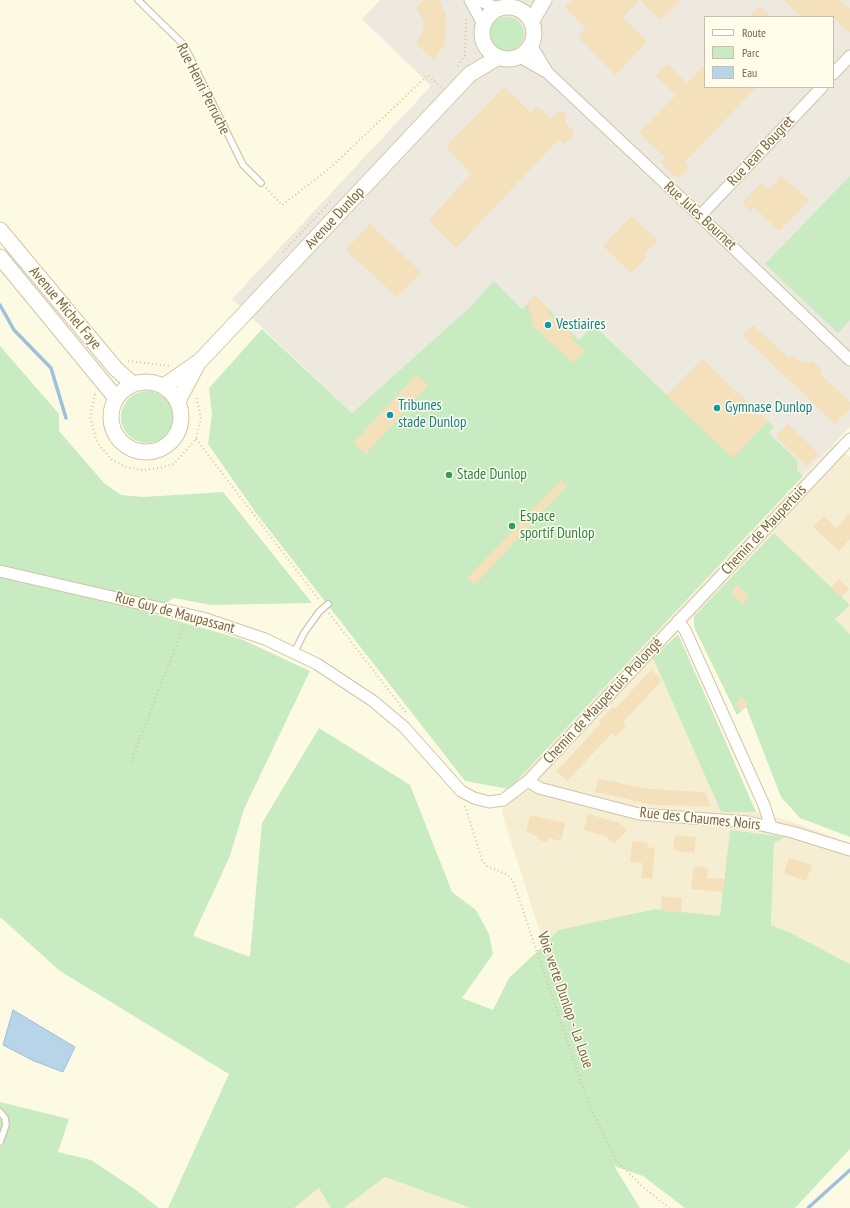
<!DOCTYPE html>
<meta charset="utf-8">
<style>
body{margin:0}
#map{position:relative;width:850px;height:1208px;overflow:hidden;background:#fdfae4;font-family:"PT Sans Narrow",sans-serif}
canvas{display:block}
.legend{position:absolute;left:704px;top:16px;width:130px;height:72px;box-sizing:border-box;background:#fffceb;border:1px solid #c9c0aa;margin:0;padding:5px 7px;list-style:none;font-size:12px;color:#776548}
.legend li{display:flex;align-items:center;gap:8px;height:20px}
.legend b{width:20px;border:1px solid #c9c0aa}
</style>
<div id="map">
<canvas width="850" height="1208"></canvas>
<ul class="legend">
<li><b style="height:5px;background:#fff"></b>Route</li>
<li><b style="height:11px;background:#c8ebc2"></b>Parc</li>
<li><b style="height:11px;background:#b7d4e8"></b>Eau</li>
</ul>
</div>
<script>
const ctx = document.querySelector('canvas').getContext('2d');
ctx.lineJoin = 'round';
function fill(path, color) { ctx.fillStyle = color; ctx.fill(path, 'evenodd'); }
const shape = rows => new Path2D(rows.map(r => 'M' + r).join(''));
function strokePath(path, color, width, dash) { ctx.strokeStyle = color; ctx.lineWidth = width; ctx.lineCap = dash ? 'butt' : 'round'; ctx.setLineDash(dash || []); ctx.stroke(path); }
function write(font, color, halo, rows, align = 'center') {
  ctx.font = font + ' "PT Sans Narrow",sans-serif'; ctx.lineWidth = 3; ctx.setLineDash([]); ctx.textBaseline = 'middle'; ctx.strokeStyle = halo; ctx.fillStyle = color; for (const [text, x, y, turn = 0] of rows) {
    ctx.save(); ctx.translate(x, y); ctx.rotate((+turn || 0) * Math.PI / 180); ctx.textAlign = isNaN(turn) ? turn : align; if (halo) ctx.strokeText(text, 0, 0); ctx.fillText(text, 0, 0); ctx.restore();
  }
}
fill(shape([
 [835,443,850,457,850,634,835,619,850,605,774,533,653,658,721,812,756,812,793,822,850,843,850,964,791,933,771,925,774,843,784,837,730,831,720,916,655,909,558,930,544,945,502,813,509,789],
 [385,1177,462,1204,471,1208,344,1208],
 [319,1187,331,1208,294,1208]
]), '#f5eed2');
fill(shape([
 [380,0,850,0,850,427,803,476,797,470,797,460,769,433,774,427,702,359,667,396,595,325,579,340,535,295,522,309,494,282,470,307,352,413,232,299,431,86,362,19],
 [705,17,833,17,833,87,705,87]
]), '#ede9de');
fill(shape([
 '490 34a17 17 0 1 1 34 0a17 17 0 1 1-34 0Z',
 [850,176,850,320,838,333,765,264],
 [494,281,522,309,535,295,579,340,594,325,667,395,702,359,774,427,769,433,797,460,797,470,803,476,509,789,465,781,256,513,208,444,212,414,209,388,262,329,352,413,470,307],
 [0,346,59,414,59,431,104,483,121,495,143,497,223,492,312,603,211,605,174,598,150,613,241,639,310,671,244,809,230,856,193,936,250,957,262,823,319,728,410,785,452,892,476,910,489,934,493,954,462,998,493,1010,509,978,544,945,558,930,655,909,720,916,730,830,785,837,774,843,771,925,791,933,850,964,850,1149,795,1208,685,1208,643,1176,614,1166,640,1208,471,1208,385,1177,344,1208,331,1208,319,1188,294,1208,168,1208,229,1074,60,971,0,917],
 '121 417a26 26 0 1 1 52 0a26 26 0 1 1-52 0Z',
 [774,533,850,605,835,619,850,634,850,837,800,818,781,797,746,707,737,715,694,627,694,616],
 [678,634,721,731,756,812,721,812,653,658],
 [0,1102,69,1119,58,1152,91,1160,136,1190,159,1208,0,1208]
]), '#c8ebc2');
const water = shape([
 [13,1010,75,1047,63,1072,34,1061,3,1045,13,1010]
]);
fill(water, '#b7d4e8');
strokePath(water, '#9dc1da', 1);
strokePath(shape([
 [0,305,14,330,51,368,66,418],
 [808,1208,850,1170]
]), '#9dc1da', 3.5);
fill(shape([
 [424,0,439,0,446,15,446,36,443,47,434,60,416,43,422,34,424,24,422,17,416,8],
 [572,0,639,0,623,18,647,41,615,75,578,37,586,29,565,7],
 [640,0,681,0,661,20],
 [784,0,840,0,850,9,850,33,833,17,802,17],
 [760,6,771,17,750,17],
 [667,64,687,83,705,64,705,87,756,87,684,163,689,168,678,179,660,162,665,157,639,133,676,95,656,76],
 [504,87,531,113,537,106,551,119,558,112,563,112,566,115,566,124,575,133,564,144,559,139,456,248,429,221,471,173,446,147],
 [781,176,809,200,779,231,754,207,750,211,742,203,761,183,768,190],
 [632,216,657,240,644,254,647,257,631,273,603,246],
 [370,224,421,272,397,297,346,250],
 [535,295,550,310,548,312,573,336,571,338,585,351,573,363,531,324,533,321,527,303],
 [753,325,789,358,792,355,804,363,805,361,809,364,812,361,822,370,819,373,850,402,850,408,835,424,743,336],
 [702,359,768,421,733,458,667,396],
 [416,375,428,385,366,454,353,443],
 [788,424,819,454,806,466,776,437],
 [561,480,567,486,475,585,467,578],
 [850,513,850,539,839,551,813,527,824,516,836,528],
 [839,579,849,589,841,597,831,588],
 [737,585,749,597,743,604,731,593],
 [651,670,662,680,623,722,626,726,615,737,612,733,567,781,557,771,601,723,599,721,613,707,615,709],
 [741,697,748,704,741,711,735,704],
 [598,779,650,789,705,792,710,806,653,805,595,792],
 [588,814,616,822,618,821,627,830,614,844,606,836,584,830],
 [530,815,565,823,561,841,549,838,545,842,540,840,537,836,526,832],
 [675,835,696,837,694,853,673,850],
 [632,841,648,843,647,847,655,848,652,879,641,878,643,863,630,862],
 [789,858,812,865,806,881,784,873],
 [694,866,708,868,707,878,724,879,723,892,691,889],
 [662,896,682,898,681,912,661,911]
]), '#f4e0ba');
const lane = shape([
 [138,0,184,45,243,165,261,183],
 [294,653,304,633,319,612,328,604],
 [0,1112,5,1118,6,1125,0,1142]
]);
const street = shape([
 [470,0,483,24],
 [478,0,499,9],
 [531,45,548,73],
 [520,57,548,73,700,216,850,360],
 [833,74,850,56],
 [700,216,822,87],
 [0,571,203,618,265,639,317,664,373,701,404,727,461,791,474,798,489,802,503,800,528,781,850,439],
 [678,621,685,630,764,805,771,827],
 [528,781,539,788,639,814,748,822,792,832,850,850]
]);
const secondary = shape([
 '482 33a26 26 0 1 1 52 0a26 26 0 1 1-52 0Z',
 [531,22,544,0],
 [0,230,116,369,133,384],
 [0,257,116,398],
 '111 417a35 35 0 1 1 70 0a35 35 0 1 1-70 0Z',
 [164,386,200,361,470,74,497,58],
 [178,401,197,365]
]);
strokePath(lane, '#cfc4aa', 8);
strokePath(street, '#cfc4aa', 13);
strokePath(secondary, '#d2c6a7', 17);
strokePath(shape([
 [458,66,465,55,466,17],
 [266,188,282,205,329,169,428,75,441,87],
 [283,252,332,200],
 [128,361,170,366],
 [95,394,90,417,97,442,111,459,125,467,142,470,160,468,174,464,196,439,201,418,196,396],
 [196,439,320,601],
 [329,613,407,714],
 [131,762,184,625],
 [465,806,482,860,487,866,508,875,513,881,588,1102,616,1160,642,1186,669,1208]
]), '#d9c49d', 2, [1, 3]);
strokePath(lane, '#fff', 5.5);
strokePath(street, '#fff', 11);
strokePath(secondary, '#fff', 15);
for (const [x, y, r, color] of [
 [548,325,4,"#0f9aa8"],
 [717,408,4,"#0f9aa8"],
 [390,415,4,"#0f9aa8"],
 [449,475,4,"#2e9e5b"],
 [512,526,4,"#2e9e5b"]
]) { const dot = new Path2D(); dot.arc(x, y, r, 0, 2 * Math.PI); ctx.fillStyle = color; ctx.fill(dot); strokePath(dot, '#fffceb', 1.5); }
write('15px', '#776548', '#fffceb', [
 ["Rue Henri Perruche",203,89,63],
 ["Rue Jean Bougret",761,151,-47],
 ["Rue Jules Bournet",700,216,43],
 ["Avenue Dunlop",335,218,-47],
 ["Avenue Michel Faye",65,308,50],
 ["Chemin de Maupertuis",764,530,-47],
 ["Rue Guy de Maupassant",175,613,15],
 ["Chemin de Maupertuis Prolongé",603,701,-47],
 ["Rue des Chaumes Noirs",700,819,6],
 ["Voie verte Dunlop - La Loue",565,1000,71]
]);
write('15px', '#0d838f', '#fffceb', [
 ["Vestiaires",556,325],
 ["Tribunes",398,406],
 ["stade Dunlop",398,423],
 ["Gymnase Dunlop",725,408]
], 'left');
write('15px', '#27864d', '#fffceb', [
 ["Stade Dunlop",457,475],
 ["Espace",520,517],
 ["sportif Dunlop",520,534]
], 'left');
</script>
